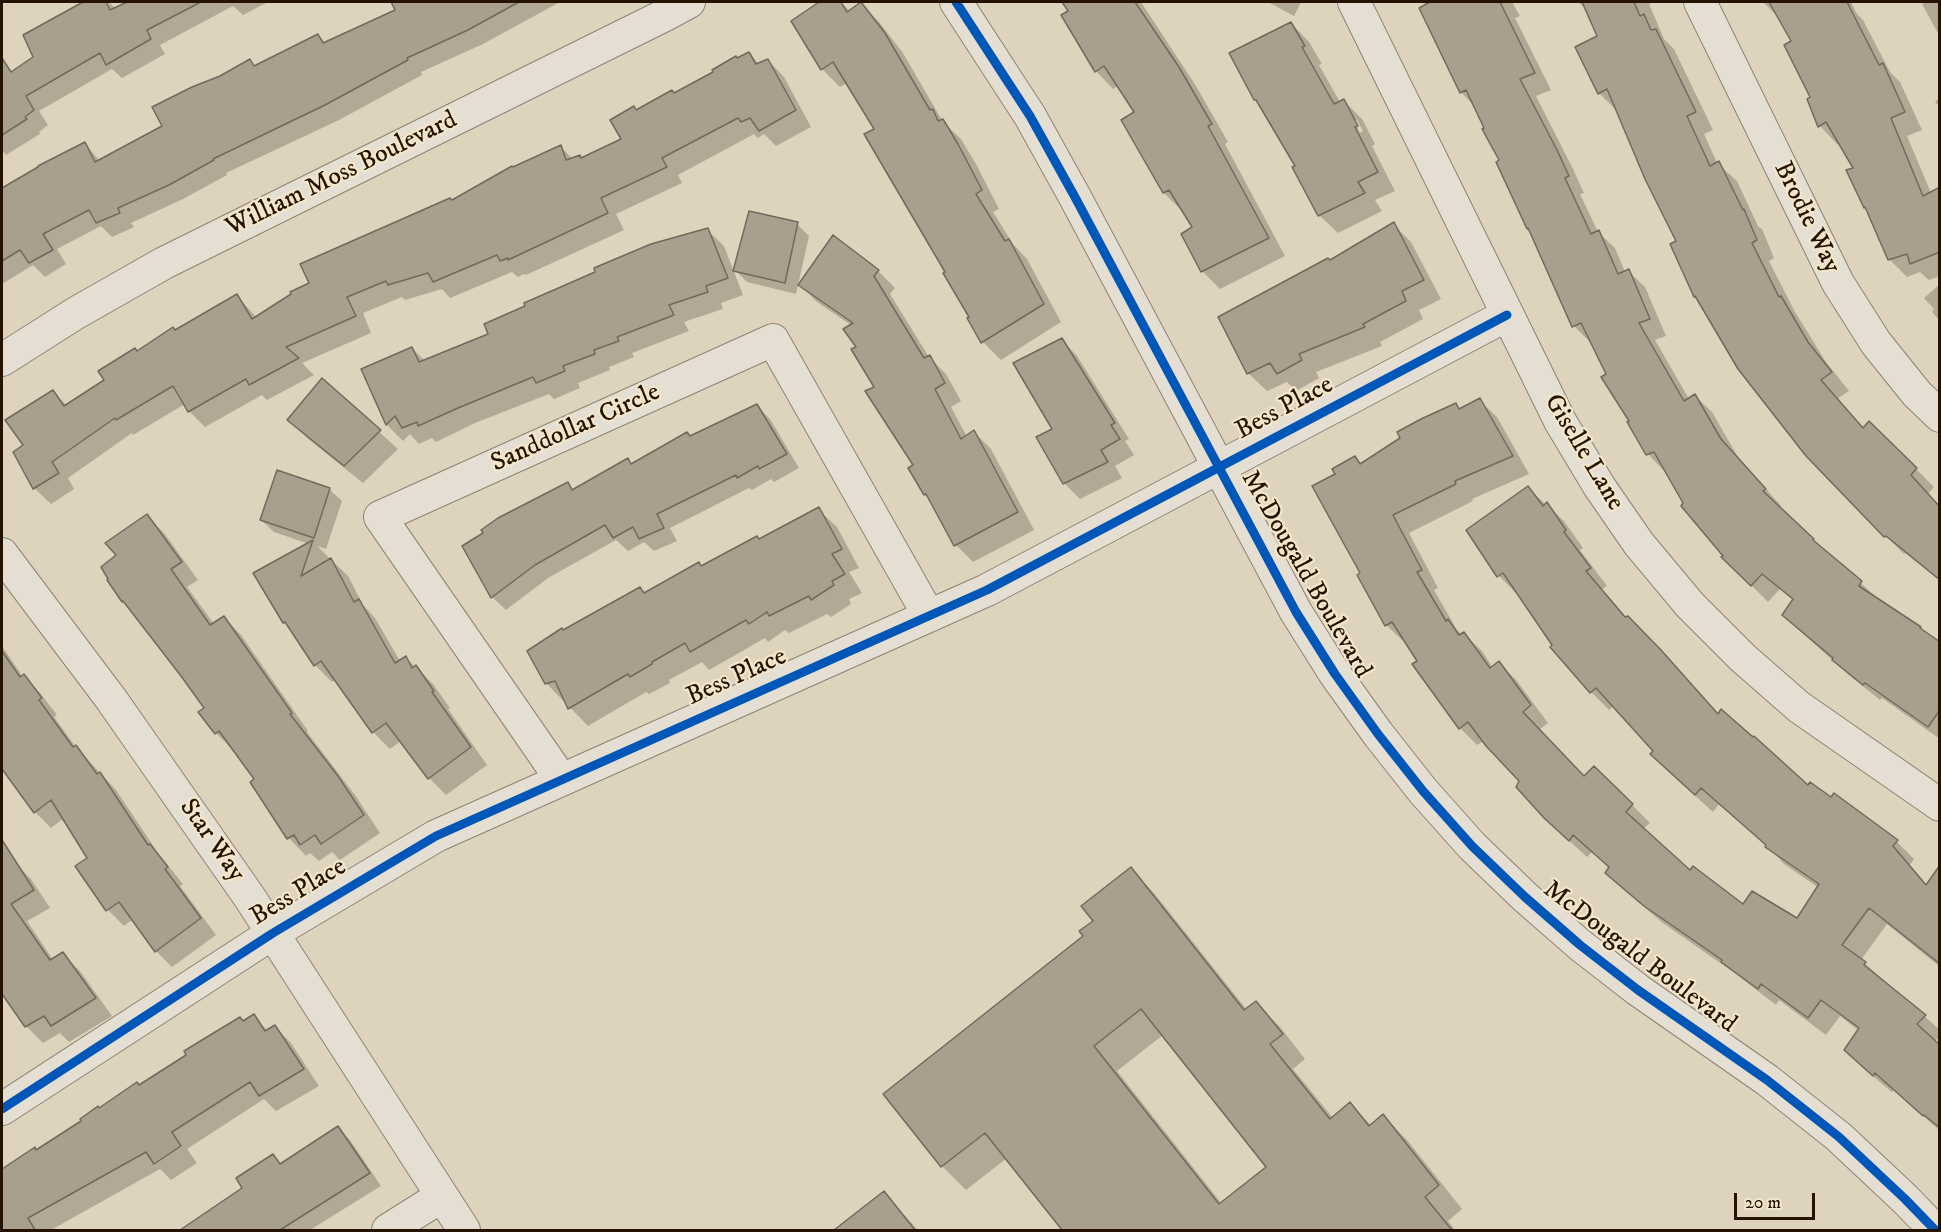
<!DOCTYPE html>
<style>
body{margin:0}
#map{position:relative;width:1941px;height:1232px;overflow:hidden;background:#ded3bc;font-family:"IM FELL DW Pica",serif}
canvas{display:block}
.frame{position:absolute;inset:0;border:3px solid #231300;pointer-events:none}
.scale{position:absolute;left:1734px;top:1193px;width:81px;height:27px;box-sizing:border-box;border:3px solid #231300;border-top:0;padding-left:8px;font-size:18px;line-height:21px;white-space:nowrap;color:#231300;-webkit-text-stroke:4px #f3e6ca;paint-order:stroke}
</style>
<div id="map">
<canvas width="1941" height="1232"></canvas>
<div class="frame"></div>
<div class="scale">20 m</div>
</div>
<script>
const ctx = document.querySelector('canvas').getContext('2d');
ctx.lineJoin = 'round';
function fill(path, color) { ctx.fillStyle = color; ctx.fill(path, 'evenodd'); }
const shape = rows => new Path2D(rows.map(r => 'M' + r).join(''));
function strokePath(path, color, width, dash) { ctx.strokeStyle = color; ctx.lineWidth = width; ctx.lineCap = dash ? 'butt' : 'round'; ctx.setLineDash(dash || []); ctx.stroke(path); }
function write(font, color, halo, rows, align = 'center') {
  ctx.font = font + ' "IM FELL DW Pica",serif'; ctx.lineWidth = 4.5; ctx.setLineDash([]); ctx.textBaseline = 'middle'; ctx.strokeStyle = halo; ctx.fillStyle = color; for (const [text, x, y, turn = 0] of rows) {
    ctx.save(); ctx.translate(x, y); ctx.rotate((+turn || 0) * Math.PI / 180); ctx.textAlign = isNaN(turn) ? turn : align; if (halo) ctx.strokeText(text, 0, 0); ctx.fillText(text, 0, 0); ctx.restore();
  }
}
fill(shape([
 [85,2,109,2,116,9,130,2,268,2,243,15,233,6,160,45,165,54,122,78,112,69,39,111,48,125,39,132,40,134,6,155,2,150,2,81,35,57,25,35],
 [393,2,560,2,483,44,421,72,422,75,339,120,226,173,227,175,183,199,131,223,134,227,112,237,101,226,57,249,66,264,45,277,33,265,2,284,2,190,85,144,100,161,164,127,221,77,250,61,256,67,318,35,326,43,397,11],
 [822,2,830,2,834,5,840,2,850,11,861,4,879,22,903,53,943,122,961,139,976,164,999,209,993,212,1013,244,1027,259,1061,322,1001,360,983,342,876,129,847,83,840,87,822,69,793,21],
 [1064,2,1141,2,1196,86,1228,142,1225,144,1285,256,1220,289,1203,272,1183,235,1194,228,1183,209,1181,210,1164,193,1136,113,1118,86,1113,89,1096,71],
 [1268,2,1301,2,1294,16],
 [1424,2,1512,2,1520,16,1515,18,1551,90,1536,96,1573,169,1584,193,1580,194,1598,232,1615,248,1625,272,1628,271,1645,287,1666,336,1655,340,1689,399,1695,396,1712,412,1738,457,1781,506,1779,508,1878,599,1940,643,1940,739,1882,698,1880,700,1850,676,1800,631,1784,615,1794,601,1780,589,1768,602,1723,557,1725,556,1685,503,1667,471,1664,471,1648,454,1629,423,1631,422,1592,342,1590,342,1574,326,1487,129,1475,107,1461,92],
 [1578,2,1650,2,1651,3,1649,4,1664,39,1674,49,1713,130,1704,134,1717,163,1737,181,1758,226,1762,229,1774,258,1769,261,1795,312,1826,362,1849,391,1837,399,1864,429,1916,469,1934,487,1928,494,1940,507,1940,581,1905,553,1904,554,1886,536,1678,242,1618,112,1599,93,1599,37,1588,11],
 [1763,2,1851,2,1857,14,1863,20,1890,72,1900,82,1922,130,1907,136,1931,193,1940,189,1940,276,1929,280,1920,272,1907,277,1889,259,1855,168,1840,142,1837,144,1820,126,1809,99,1812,98,1793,42,1780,19],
 [1927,2,1940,2,1940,37,1922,4],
 [1291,23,1309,42,1322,64,1319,65,1340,102,1344,101,1362,119,1375,144,1372,146,1395,191,1375,200,1382,211,1338,233,1319,215,1297,166,1262,106,1255,100],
 [1354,120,1357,120,1363,131,1360,133],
 [749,54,759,64,768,60,784,77,811,127,776,146,764,134,758,138,754,134,678,175,682,183,616,214,624,230,526,275,524,274,518,277,512,272,450,298,442,289,405,300,402,297,363,313,371,333,302,363,314,375,267,400,262,395,205,427,189,411,185,404,133,435,132,433,68,478,74,489,51,504,34,488,15,452,25,445,53,391,67,406,106,381,137,352,237,296,257,318,311,284,452,201,561,147,573,159,582,159,623,139,636,111,674,95],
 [1940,98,1940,107,1935,102],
 [797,224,809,236,796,294,747,282,735,270],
 [1393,224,1411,242,1441,299,1419,310,1423,319,1380,342,1382,346,1316,372,1319,378,1296,391,1287,382,1267,391,1248,373,1330,261],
 [707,230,724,246,743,295,721,303,723,309,684,322,689,331,632,353,634,357,609,367,610,370,578,383,580,388,554,399,549,394,475,423,436,442,432,438,419,444,410,434,403,441,387,425,363,369,412,348,425,361,490,334],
 [878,271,895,288,890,294,929,357,946,374,961,401,951,407,967,437,974,432,991,449,1034,530,973,562,956,545,932,501,925,494,915,466,858,348,851,325,817,302,800,285],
 [1940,284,1940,321,1932,312,1934,309,1924,298],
 [1062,340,1077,356,1129,439,1125,441,1134,455,1115,466,1122,478,1080,499,1064,483,1054,430],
 [322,380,398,449,363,483,307,438,289,420],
 [1479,400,1497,417,1529,474,1472,499,1473,501,1409,533,1438,588,1434,590,1457,630,1462,635,1464,634,1482,651,1493,668,1499,663,1517,681,1548,723,1539,730,1585,778,1632,805,1650,823,1643,829,1690,872,1744,906,1797,920,1819,888,1784,864,1767,846,1719,804,1713,812,1669,772,1652,754,1655,751,1614,706,1609,710,1591,692,1552,647,1554,645,1518,592,1516,593,1499,576,1528,488,1564,521,1583,548,1580,550,1607,586,1602,589,1627,618,1678,669,1719,715,1808,788,1897,842,1914,859,1910,865,1927,885,1940,884,1940,967,1887,924,1861,960,1940,1030,1940,1036,1934,1042,1940,1047,1940,1131,1894,1090,1892,1092,1863,1068,1846,1050,1859,1031,1840,1016,1826,1035,1779,1000,1776,1005,1733,972,1663,923,1625,891,1607,873,1610,868,1592,852,1587,857,1563,835,1520,780,1484,741,1477,745,1460,728,1406,641,1404,642,1386,625,1362,574,1337,475,1355,458,1362,464,1456,405,1461,410],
 [757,406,770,419,799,468,774,482,771,479,752,490,749,488,670,528,677,541,654,551,644,542,628,551,616,540,548,578,506,610,492,597,568,484,574,490,628,460,633,465],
 [329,489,342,501,326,549,317,546,348,576,363,605,375,618,400,661,406,658,433,684,450,708,448,709,487,765,446,795,429,778,401,741,390,749,373,732,336,679,332,682,315,665,292,630,284,622,309,544,274,532,261,520],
 [818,509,837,527,859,568,849,572,862,593,849,599,851,604,831,617,827,614,789,633,785,630,768,642,765,638,709,670,702,662,669,680,670,683,649,694,646,692,588,726,546,683,563,631,640,589,645,594,699,564,702,567,760,541],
 [147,516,164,533,198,580,187,587,214,624,224,618,241,635,308,731,307,732,355,795,380,833,340,860,332,852,319,861,310,853,306,856,289,838,252,782,257,779,233,750,216,733,206,709,119,556],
 [2,646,23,677,40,693,57,715,54,717,75,746,116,790,158,853,183,884,180,886,216,935,172,967,156,951,133,919,124,926,108,910,90,858,64,818,51,828,35,812,2,766],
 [14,862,31,879,50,908,27,921,53,960,62,954,80,971,112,1016,69,1042,60,1033,43,1043,26,1026,2,992,2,866,4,869],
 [1130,869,1154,893,1247,1010,1256,1003,1280,1027,1305,1059,1293,1069,1333,1118,1350,1104,1371,1125,1383,1116,1407,1140,1462,1209,1448,1221,1455,1230,1064,1230,1007,1158,966,1190,942,1166,885,1094,1085,937],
 [1163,1035,1268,1168,1222,1204,1117,1071],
 [253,1016,268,1031,275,1027,291,1043,319,1086,276,1111,264,1099,187,1149,197,1163,171,1180,160,1169,51,1230,2,1230,2,1170,34,1149,36,1151,99,1110],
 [338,1128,350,1140,381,1186,310,1230,189,1230,244,1188,273,1156,282,1165],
 [884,1193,918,1230,837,1230]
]), '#0003');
const building = shape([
 [83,2,106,2,110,10,127,2,201,2,147,30,151,39,106,65,100,53,26,96,34,110,25,117,27,119,2,135,2,58,11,72,33,57,23,35,83,2],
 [391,2,519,2,468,30,407,58,408,60,325,105,213,159,214,160,169,185,118,208,120,213,96,223,89,210,43,234,53,250,29,263,20,250,2,261,2,188,38,167,38,166,85,142,95,162,162,126,152,107,192,87,220,76,250,59,254,66,318,34,323,43,395,10,391,2],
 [819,2,841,2,847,12,861,2,885,33,930,110,933,109,938,121,943,119,958,144,982,190,976,194,1005,241,1009,239,1044,304,981,343,967,318,969,317,943,273,945,272,864,134,874,129,833,62,821,70,791,21,819,2],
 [1062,2,1135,2,1179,67,1212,124,1208,126,1269,238,1201,272,1181,234,1192,227,1169,190,1163,193,1121,120,1134,112,1104,66,1095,72,1061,15,1068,11,1062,2],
 [1430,2,1500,2,1535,73,1520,79,1557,150,1569,176,1565,178,1591,234,1599,230,1618,274,1629,269,1650,319,1639,323,1684,401,1695,394,1721,439,1766,489,1763,491,1814,539,1813,540,1862,581,1859,586,1921,627,1920,628,1940,642,1940,710,1928,727,1865,683,1863,685,1832,660,1833,658,1782,615,1793,599,1762,574,1751,586,1721,557,1723,556,1681,506,1683,503,1654,452,1646,455,1627,422,1629,421,1601,377,1606,374,1581,323,1572,327,1528,228,1527,229,1496,162,1499,160,1482,129,1484,128,1466,90,1460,93,1419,8,1430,2],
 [1582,2,1634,2,1640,16,1644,14,1651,30,1656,29,1696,112,1687,116,1710,166,1719,161,1743,210,1744,209,1757,240,1752,243,1779,297,1781,296,1808,342,1832,372,1821,380,1863,428,1869,421,1917,468,1911,475,1940,507,1940,580,1886,536,1884,537,1806,456,1738,369,1695,296,1694,297,1670,244,1676,241,1645,179,1607,89,1598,94,1575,47,1597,36,1582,2],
 [1769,2,1847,2,1879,65,1883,63,1905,112,1891,118,1923,196,1940,187,1940,252,1910,264,1907,254,1888,260,1865,207,1864,208,1846,170,1853,168,1826,122,1818,127,1807,99,1810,97,1784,45,1791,41,1769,2],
 [1291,22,1305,46,1302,47,1334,104,1344,99,1358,126,1355,127,1378,172,1358,182,1365,193,1318,216,1292,167,1295,166,1256,100,1254,100,1229,53,1291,22],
 [749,52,756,64,768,59,796,110,759,131,750,118,741,122,738,118,662,158,667,167,601,198,608,213,508,260,508,258,500,261,497,255,433,282,428,273,388,285,386,281,347,297,356,316,286,347,299,358,249,385,246,379,188,412,173,386,116,420,115,418,52,462,59,473,33,489,13,452,23,445,5,420,53,390,64,406,104,380,98,371,135,348,137,351,173,327,175,330,237,294,252,319,291,294,290,292,309,283,300,264,450,198,452,200,512,166,513,167,561,145,566,160,580,155,581,158,621,139,610,120,634,106,636,110,672,90,674,93,713,72,712,70,736,56,737,58,749,52],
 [749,211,798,222,785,283,733,271,749,211],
 [1394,222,1424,280,1402,291,1406,301,1363,324,1365,327,1299,354,1302,360,1277,374,1270,363,1247,374,1218,317,1328,258,1330,260,1394,222],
 [708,228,728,278,706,286,708,292,669,305,674,315,617,337,619,341,594,350,595,354,563,366,565,371,536,383,533,377,458,408,418,426,417,422,402,428,395,416,386,425,361,369,412,347,419,362,488,334,484,324,525,306,524,303,595,272,594,268,651,244,708,228],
 [833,235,879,270,874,276,924,358,930,355,945,383,935,389,961,439,974,430,1018,512,954,546,926,494,924,495,908,468,913,465,865,391,874,387,851,349,856,347,843,329,853,323,798,285,833,235],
 [1062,338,1115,423,1111,425,1120,439,1101,450,1108,462,1063,484,1036,437,1052,429,1013,363,1062,338],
 [322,378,381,430,344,466,287,420,322,378],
 [1480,398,1513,456,1455,481,1456,484,1393,515,1422,570,1417,572,1446,621,1448,619,1459,635,1464,632,1490,668,1499,661,1531,705,1523,712,1584,776,1594,766,1633,804,1626,812,1690,870,1693,866,1743,904,1752,891,1797,918,1819,884,1765,847,1766,845,1701,788,1695,795,1650,754,1653,751,1596,688,1590,693,1550,647,1552,645,1503,573,1497,577,1466,530,1528,486,1543,506,1547,502,1566,530,1564,532,1591,568,1586,571,1625,617,1628,616,1661,650,1718,714,1721,709,1753,737,1754,736,1808,785,1810,782,1831,797,1834,793,1898,840,1893,846,1926,885,1940,865,1940,964,1869,908,1842,945,1866,962,1864,965,1926,1015,1917,1024,1940,1045,1940,1128,1924,1115,1923,1116,1875,1073,1873,1076,1844,1050,1859,1028,1821,1000,1808,1018,1761,984,1758,989,1721,962,1722,960,1644,906,1605,873,1609,867,1573,835,1569,841,1544,818,1516,787,1519,781,1486,746,1468,722,1459,729,1412,664,1417,661,1392,622,1385,626,1357,575,1360,573,1312,486,1335,474,1332,469,1355,456,1360,464,1400,438,1397,432,1421,419,1456,403,1459,409,1480,398],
 [757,404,787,454,759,469,758,466,737,478,736,475,657,514,664,528,639,539,633,527,613,538,605,525,535,565,491,598,462,546,483,533,481,530,498,518,568,482,572,490,628,458,631,464,687,432,690,436,757,404],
 [277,470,330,488,314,538,260,520,277,470],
 [819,507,842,549,832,554,845,574,832,581,834,585,811,600,809,596,769,616,767,612,749,624,746,620,690,652,685,643,652,662,652,664,630,677,628,674,568,709,555,681,545,684,527,651,562,628,563,630,640,587,644,593,699,562,701,566,757,536,759,539,819,507],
 [147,514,182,562,171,569,210,625,224,616,292,713,290,714,338,776,364,815,321,844,315,835,300,845,294,835,287,839,250,782,254,779,219,731,215,734,198,712,204,708,181,676,123,601,122,602,107,580,108,579,101,567,116,555,105,543,147,514],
 [313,540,301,576,331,558,354,602,359,599,395,663,406,656,412,668,416,665,434,691,432,692,471,747,428,779,386,723,372,733,321,661,314,666,285,622,283,623,253,573,313,540],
 [2,651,20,677,24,674,42,698,39,700,73,747,76,745,97,774,100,772,148,845,150,844,168,867,165,869,201,918,155,952,119,902,106,911,75,866,87,858,51,800,34,813,2,769,2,651],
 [2,840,34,890,11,904,50,960,63,952,96,998,51,1026,44,1016,25,1027,2,994,2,840],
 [1131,867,1244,1010,1256,1001,1283,1034,1270,1044,1330,1119,1350,1102,1369,1126,1383,1114,1439,1185,1425,1197,1452,1230,1062,1230,985,1133,941,1167,883,1094,1083,936,1079,931,1093,921,1081,906,1131,867],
 [1141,1009,1266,1167,1219,1204,1094,1046,1141,1009],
 [254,1014,265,1031,275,1025,304,1069,259,1096,250,1082,172,1132,181,1146,154,1164,146,1152,28,1218,35,1230,2,1230,2,1169,35,1147,36,1150,81,1121,80,1119,98,1106,99,1108,137,1082,139,1085,186,1055,184,1051,202,1040,240,1017,243,1021,254,1014],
 [338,1126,370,1173,280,1230,180,1230,242,1188,236,1178,273,1154,280,1164,338,1126],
 [884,1191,915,1230,834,1230,884,1191]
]);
fill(building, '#a89f8f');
strokePath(building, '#71695b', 1.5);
const minor = shape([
 [956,2,1030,116,1076,199,1296,612,1335,674,1378,734,1423,791,1472,846,1525,897,1580,945,1638,990,1767,1080,1839,1137,1905,1199,1935,1230],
 [1354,2,1560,421,1599,486,1639,544,1690,605,1743,658,1799,707,1940,805],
 [1700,2,1838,283,1876,343,1917,394,1940,416],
 [2,360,76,313,164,263,665,15,689,2],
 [2,554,111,699,250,898,464,1230],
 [561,779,380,517,773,340,929,616],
 [2,1109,273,933,436,836,987,590,1507,315],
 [388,1230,442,1196]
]);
strokePath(minor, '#8c8374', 34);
strokePath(minor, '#e5dfd3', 32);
strokePath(shape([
 [956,2,1030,116,1076,199,1296,612,1335,674,1378,734,1423,791,1472,846,1525,897,1580,945,1638,990,1767,1080,1839,1137,1905,1199,1935,1230],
 [2,1109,273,933,436,836,987,590,1507,315]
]), '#0057b8', 9);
write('26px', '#231300', '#f3e6ca', [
 ["William Moss Boulevard",342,175,-26],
 ["Brodie Way",1806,218,64],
 ["Bess Place",1285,409,-28],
 ["Sanddollar Circle",576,429,-24],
 ["Giselle Lane",1583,453,59],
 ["McDougald Boulevard",1305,575,60],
 ["Bess Place",737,678,-24],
 ["Star Way",211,841,55],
 ["Bess Place",299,893,-31],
 ["McDougald Boulevard",1639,958,37]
]);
</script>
